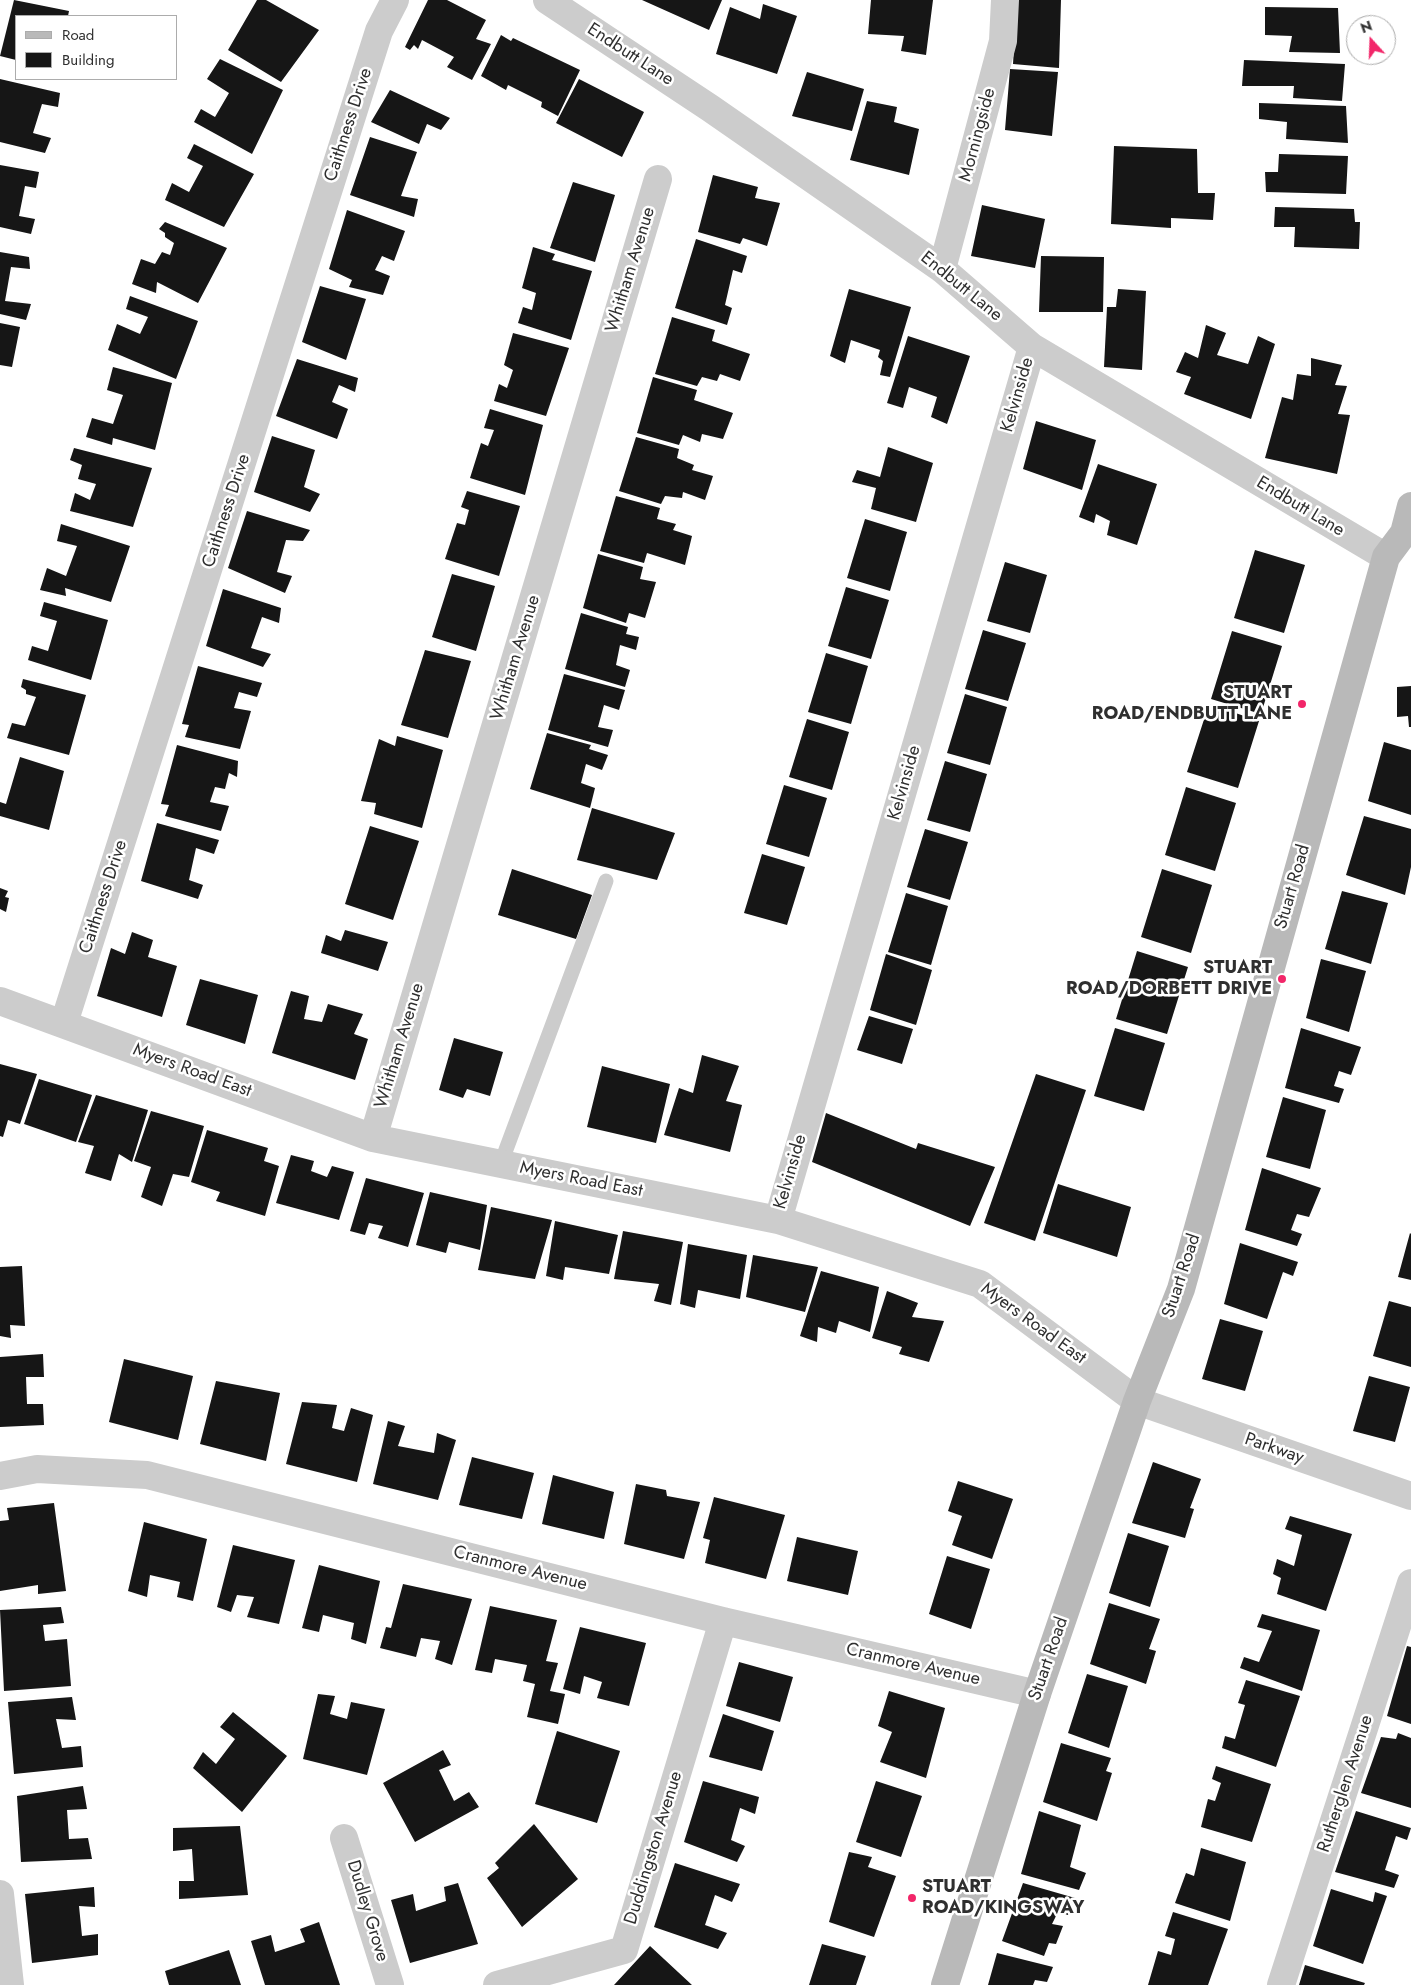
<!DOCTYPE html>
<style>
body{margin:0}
#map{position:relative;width:1411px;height:1985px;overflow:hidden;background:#fff;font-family:Jost,sans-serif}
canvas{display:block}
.legend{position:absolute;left:15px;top:15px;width:162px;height:65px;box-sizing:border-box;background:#fff;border:1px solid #acacac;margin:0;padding:6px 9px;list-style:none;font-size:15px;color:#2f2f2f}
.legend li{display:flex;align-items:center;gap:10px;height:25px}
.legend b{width:25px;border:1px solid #acacac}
.north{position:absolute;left:1346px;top:15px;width:50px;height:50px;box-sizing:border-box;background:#fff;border:1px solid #acacac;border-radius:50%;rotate:340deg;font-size:14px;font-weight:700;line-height:20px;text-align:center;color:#2f2f2f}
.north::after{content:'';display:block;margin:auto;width:18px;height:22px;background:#f22669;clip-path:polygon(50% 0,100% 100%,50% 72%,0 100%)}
</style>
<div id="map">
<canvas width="1411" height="1985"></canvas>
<ul class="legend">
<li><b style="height:6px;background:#b9b9b9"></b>Road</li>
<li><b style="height:14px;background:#161616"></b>Building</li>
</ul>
<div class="north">N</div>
</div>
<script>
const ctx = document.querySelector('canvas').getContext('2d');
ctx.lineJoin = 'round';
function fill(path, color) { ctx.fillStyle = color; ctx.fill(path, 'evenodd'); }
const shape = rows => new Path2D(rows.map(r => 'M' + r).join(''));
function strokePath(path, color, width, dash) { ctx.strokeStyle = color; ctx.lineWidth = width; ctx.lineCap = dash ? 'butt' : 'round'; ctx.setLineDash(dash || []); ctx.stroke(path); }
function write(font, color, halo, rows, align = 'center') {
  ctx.font = font + ' Jost,sans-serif'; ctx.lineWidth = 5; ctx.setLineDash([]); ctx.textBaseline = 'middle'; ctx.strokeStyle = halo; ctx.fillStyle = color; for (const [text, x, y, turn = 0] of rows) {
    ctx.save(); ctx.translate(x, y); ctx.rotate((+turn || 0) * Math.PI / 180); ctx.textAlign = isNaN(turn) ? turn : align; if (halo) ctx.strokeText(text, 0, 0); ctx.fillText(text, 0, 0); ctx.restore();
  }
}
fill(shape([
 [14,0,69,11,68,16,16,16,16,60,0,56],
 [257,0,266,0,319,30,281,82,228,50],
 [428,0,447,0,486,20,476,39,491,44,472,80,447,67,454,57,422,40,418,49,414,45,410,50,405,47],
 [642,0,722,0,709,30],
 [871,0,933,0,926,55,901,51,904,36,868,34],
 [1017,0,1061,0,1059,68,1013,64],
 [763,4,797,16,777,74,716,54,730,7,760,19],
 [1265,7,1338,8,1340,53,1289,52,1292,36,1265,35],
 [501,35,511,41,513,38,580,70,558,116,541,107,542,102,508,85,506,90,481,76],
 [220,59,283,90,252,154,194,122,201,109,215,117,229,93,207,79],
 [1244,60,1345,64,1342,101,1293,98,1294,86,1242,86],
 [1010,69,1058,72,1052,136,1005,130],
 [807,72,864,89,852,131,792,116],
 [0,79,60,93,58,107,42,104,33,133,51,138,45,153,0,142],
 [579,79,644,112,622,157,556,123],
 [390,90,450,118,441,130,427,124,419,144,371,122],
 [867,101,897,107,894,122,919,129,909,175,850,160],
 [1259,103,1346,106,1348,143,1286,139,1287,122,1259,119],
 [370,137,417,152,401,196,418,199,414,217,350,195],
 [194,144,254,174,224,227,165,200,172,183,189,192,203,166,187,158],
 [1114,146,1197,149,1198,193,1215,193,1213,220,1171,218,1171,228,1111,224],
 [1279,154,1348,156,1346,194,1266,192,1265,172,1278,172],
 [0,165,39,172,36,188,25,186,19,216,35,219,31,234,0,227],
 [713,175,758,187,755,198,780,203,767,246,743,238,740,244,698,232],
 [573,182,615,195,595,262,550,248],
 [982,205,1045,219,1035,268,971,256],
 [1275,207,1354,209,1355,222,1360,222,1359,249,1294,247,1295,227,1274,227],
 [347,210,405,231,394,261,382,256,375,270,390,276,383,295,349,287,352,280,329,269],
 [165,222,227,248,198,303,157,282,156,293,132,284,141,259,155,264,162,252,170,255,174,243,165,237,165,233,159,229],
 [696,239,747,256,742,273,733,270,725,305,732,308,727,325,675,308],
 [533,247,555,254,552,260,592,271,571,340,518,323,523,307,532,310,536,293,522,288],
 [0,252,29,257,30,269,11,267,5,301,31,304,26,320,0,314],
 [1041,256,1104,257,1103,312,1039,312],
 [320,286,366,299,346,360,302,342],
 [849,289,911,307,890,377,880,375,883,361,878,357,880,350,851,340,845,363,830,356],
 [1118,289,1146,291,1142,370,1104,367,1107,307,1116,307],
 [130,296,198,321,176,379,108,350,117,324,140,334,148,317,126,309],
 [672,317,715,330,712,341,750,354,740,381,720,374,717,381,702,377,697,386,655,374],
 [0,323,20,327,12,367,0,365],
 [1206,325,1226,333,1217,355,1248,364,1258,336,1275,344,1251,419,1184,394,1191,377,1176,372,1185,352,1198,358],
 [513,333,569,348,546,416,494,401,499,384,507,388,513,370,504,365],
 [908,336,970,356,947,424,931,417,937,397,909,387,903,408,887,403],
 [1311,358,1342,365,1335,385,1347,386,1338,414,1350,415,1337,474,1265,458,1282,397,1293,400,1297,374,1311,376],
 [297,359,358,378,355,392,339,385,332,402,348,409,337,439,276,416],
 [113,367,172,383,155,450,113,438,112,445,86,437,92,418,113,424,123,395,107,390],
 [653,377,697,390,694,400,733,413,723,439,702,434,700,442,683,435,679,445,637,433],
 [490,409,543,425,525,495,470,478,481,443,488,446,494,430,484,428],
 [1036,421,1096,440,1082,490,1023,469],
 [272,436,315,450,304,487,320,494,310,512,254,492],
 [636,437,679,449,677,458,694,465,692,470,713,476,705,500,683,492,682,498,665,496,661,504,619,491],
 [888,447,933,463,916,522,871,509,876,488,852,482,857,470,880,477],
 [74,448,152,468,133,527,70,511,75,493,90,500,96,484,78,479,82,465,70,460],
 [1098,464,1157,484,1137,545,1107,535,1110,521,1096,514,1094,523,1079,517],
 [467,491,520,506,499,576,445,559,457,523,465,525,469,510,461,507],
 [616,496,660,508,657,519,676,524,673,530,692,536,685,565,647,553,644,563,600,551],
 [247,511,310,530,303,541,286,540,277,572,292,576,285,593,228,568],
 [865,519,907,532,890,591,847,578],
 [61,524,130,546,111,602,65,588,66,596,40,590,47,568,66,576,77,546,57,541],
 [1255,550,1305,565,1284,633,1234,618],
 [598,554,643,567,640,579,656,582,645,618,629,613,626,623,583,608],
 [1005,562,1047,575,1030,633,987,621],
 [452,574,495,586,476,651,432,637],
 [846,587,889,600,871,659,828,646],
 [223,589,281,608,279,623,262,617,251,648,271,654,263,667,206,646],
 [44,602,108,620,91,680,28,660,32,646,48,651,57,621,40,616],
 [581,613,628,627,626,634,639,637,636,650,620,645,616,665,630,670,625,687,565,669],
 [983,630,1026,643,1008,701,965,689],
 [1232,631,1282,646,1261,714,1211,699],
 [425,650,471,661,448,738,401,725],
 [826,653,868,666,851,724,808,712],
 [198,666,262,683,257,697,239,692,234,708,251,711,240,749,185,737,189,725,182,724],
 [564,674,625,690,619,710,604,705,598,727,613,730,608,747,548,730],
 [23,679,86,695,69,755,7,738,12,723,25,726,36,697,26,694,26,690,21,687],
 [1411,686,1411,727,1409,727,1408,716,1397,717,1397,687],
 [965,694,1007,707,990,765,947,753],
 [1209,704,1259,721,1238,788,1187,772],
 [807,719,849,732,832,790,789,777],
 [547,733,591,745,589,749,608,755,602,770,586,764,581,783,595,788,590,808,530,789],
 [397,736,443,750,422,828,374,814,376,803,361,801,379,739,395,746],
 [1384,742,1411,750,1411,815,1368,801],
 [177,745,238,761,237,777,229,773,225,789,215,787,210,802,229,806,221,831,165,816,169,805,161,804],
 [20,757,64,771,49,830,0,816,0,802,6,804],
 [945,761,987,774,970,832,927,820],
 [784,785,827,798,809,857,766,844],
 [1186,787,1236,803,1215,871,1165,855],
 [592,808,675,833,657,880,577,860],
 [1364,816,1411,829,1411,867,1405,895,1346,875],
 [157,823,219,840,214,854,196,848,189,880,203,885,198,899,141,881],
 [370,826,419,841,393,920,345,904],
 [925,829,968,842,950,900,907,887],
 [762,854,805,867,787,925,744,913],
 [512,869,592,895,576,939,498,915],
 [1162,869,1212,885,1191,953,1141,937],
 [0,888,8,891,5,897,9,898,6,912,0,909],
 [1342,891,1388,903,1371,964,1325,949],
 [906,893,948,906,931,965,888,952],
 [345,930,388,942,378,971,321,953,326,935,341,941],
 [132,932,153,940,148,957,177,966,162,1017,97,996,111,948,125,954],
 [1137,951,1188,967,1167,1034,1116,1019],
 [886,954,932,970,916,1025,870,1010],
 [1321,959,1366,971,1349,1032,1306,1018],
 [200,979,258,995,245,1044,186,1025],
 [291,991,309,996,304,1019,322,1022,328,1004,363,1014,354,1034,368,1039,355,1080,272,1053],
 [869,1016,913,1029,902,1064,857,1050],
 [1115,1028,1165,1043,1144,1111,1094,1096],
 [1301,1028,1361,1047,1351,1075,1339,1071,1334,1086,1344,1089,1339,1103,1285,1088],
 [454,1038,503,1052,490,1096,467,1089,463,1098,439,1090],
 [702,1055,739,1066,726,1101,742,1105,730,1152,664,1135,679,1088,693,1093],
 [0,1064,37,1074,20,1124,8,1120,3,1137,0,1136],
 [602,1066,670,1084,656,1143,587,1127],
 [1036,1074,1086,1090,1035,1241,984,1223],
 [39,1079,92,1095,76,1142,24,1124],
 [96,1095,148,1110,132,1162,119,1154,111,1181,85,1173,94,1146,78,1142],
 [1283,1097,1326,1110,1310,1169,1266,1157],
 [151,1111,204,1126,189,1177,173,1174,162,1206,141,1197,151,1167,134,1161],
 [826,1113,916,1149,918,1143,995,1167,970,1226,812,1162],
 [207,1130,268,1148,264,1161,279,1166,265,1216,216,1201,220,1192,191,1182],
 [291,1155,314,1161,311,1171,327,1177,332,1166,354,1172,339,1220,276,1203],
 [1262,1168,1321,1188,1309,1217,1297,1214,1291,1230,1302,1234,1297,1246,1245,1230],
 [366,1178,424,1193,408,1247,378,1238,383,1226,369,1223,365,1235,350,1231],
 [1058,1184,1131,1207,1117,1257,1043,1233],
 [430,1192,487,1205,480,1250,449,1242,446,1253,416,1245],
 [491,1207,552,1220,535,1279,478,1270],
 [555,1221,618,1235,609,1274,565,1267,563,1280,546,1276],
 [623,1231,683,1242,671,1305,654,1301,659,1284,614,1279],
 [1410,1233,1411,1234,1411,1280,1398,1277],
 [1240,1243,1298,1262,1293,1276,1283,1272,1267,1319,1224,1304],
 [688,1244,747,1255,740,1299,698,1290,695,1308,680,1304],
 [753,1255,818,1267,805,1312,746,1297],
 [22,1266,25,1326,10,1325,11,1338,0,1336,0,1267],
 [821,1271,879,1287,870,1332,839,1321,836,1333,818,1327,817,1342,800,1336],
 [887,1291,918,1303,912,1317,944,1321,929,1362,899,1354,902,1347,872,1338],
 [1389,1301,1411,1307,1411,1367,1373,1356],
 [1220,1319,1263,1331,1245,1391,1202,1379],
 [43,1354,44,1377,26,1377,27,1404,43,1404,44,1425,0,1427,0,1357],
 [124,1359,193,1376,178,1440,109,1422],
 [1369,1376,1410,1387,1395,1442,1353,1431],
 [216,1381,280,1393,266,1461,200,1444],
 [302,1402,337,1405,332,1428,344,1431,351,1408,373,1415,357,1482,286,1464],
 [388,1421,405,1426,398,1446,434,1453,437,1433,456,1440,438,1500,373,1484],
 [472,1457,534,1473,522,1519,459,1505],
 [1153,1462,1201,1479,1190,1508,1194,1509,1185,1538,1132,1523],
 [553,1475,614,1492,604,1539,542,1524],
 [958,1481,1013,1499,992,1559,952,1545,962,1516,948,1511],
 [636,1484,666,1490,667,1496,700,1502,684,1559,624,1544],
 [714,1497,785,1515,766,1579,705,1563,710,1540,703,1538],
 [54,1503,66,1591,38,1594,38,1585,0,1591,0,1521,9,1520,7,1508],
 [1290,1516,1352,1534,1326,1611,1277,1594,1281,1578,1273,1574,1277,1559,1294,1566,1302,1535,1285,1529],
 [144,1522,207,1539,193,1601,177,1597,180,1582,150,1575,147,1597,128,1591],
 [1128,1533,1169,1546,1150,1607,1109,1593],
 [797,1537,858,1551,848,1595,787,1581],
 [233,1545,295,1560,279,1624,247,1617,254,1597,237,1595,231,1612,217,1607],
 [947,1556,990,1569,971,1629,929,1614],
 [319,1565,380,1581,366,1644,351,1639,354,1623,323,1615,319,1632,302,1628],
 [403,1584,472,1599,452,1665,435,1659,440,1641,421,1638,416,1657,380,1648,386,1627,391,1628],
 [1109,1603,1160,1619,1149,1649,1156,1651,1146,1684,1090,1664],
 [490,1606,557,1620,546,1661,558,1663,550,1691,565,1694,558,1724,527,1717,535,1684,523,1681,527,1665,495,1659,492,1673,475,1670],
 [61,1607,64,1623,43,1625,45,1641,67,1639,71,1686,4,1691,0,1610],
 [1262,1614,1320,1630,1302,1691,1240,1668,1244,1657,1259,1662,1272,1631,1257,1627],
 [580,1627,646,1643,629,1706,597,1698,602,1682,584,1676,580,1694,563,1689],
 [1407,1646,1411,1647,1411,1724,1387,1716],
 [739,1662,793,1677,780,1722,726,1706],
 [1087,1674,1128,1686,1109,1748,1068,1733],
 [1246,1680,1300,1696,1276,1767,1222,1748,1225,1736,1235,1739,1245,1705,1238,1703],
 [889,1691,945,1708,926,1778,880,1762,892,1732,878,1726],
 [318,1694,335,1696,330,1714,347,1719,351,1702,385,1709,367,1775,303,1759],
 [72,1697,76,1720,56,1719,62,1748,81,1746,83,1767,14,1774,8,1702],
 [233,1712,287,1756,242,1812,193,1768,203,1752,216,1764,235,1739,220,1727],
 [723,1714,774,1731,762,1771,709,1757],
 [557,1731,620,1751,597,1823,535,1804],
 [1398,1733,1411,1738,1411,1808,1361,1793,1381,1737,1396,1739],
 [1061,1743,1111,1758,1106,1771,1112,1773,1097,1821,1043,1802],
 [443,1750,451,1765,439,1770,454,1801,469,1792,479,1807,415,1842,383,1783],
 [1216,1766,1271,1784,1252,1842,1201,1827,1208,1799,1215,1801,1221,1783,1212,1779],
 [703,1781,759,1797,755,1814,740,1808,731,1840,745,1846,737,1862,684,1842],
 [876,1781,922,1796,901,1857,856,1842],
 [83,1786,87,1809,67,1810,69,1839,88,1838,92,1859,21,1862,17,1796],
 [1039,1811,1081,1825,1070,1867,1086,1873,1079,1890,1021,1874],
 [1356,1811,1411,1828,1407,1840,1396,1836,1385,1870,1399,1875,1394,1888,1335,1872],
 [534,1824,578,1879,522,1927,487,1878,499,1868,495,1863],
 [240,1826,248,1895,179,1899,179,1881,194,1881,192,1849,173,1851,173,1828],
 [1201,1848,1246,1862,1230,1921,1175,1903,1186,1873,1194,1876],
 [849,1852,872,1857,868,1867,896,1876,874,1937,829,1922],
 [675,1863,740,1884,732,1902,715,1895,705,1925,727,1933,718,1949,654,1927],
 [458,1883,478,1944,410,1963,391,1900,413,1894,416,1911,446,1901,444,1887],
 [1023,1883,1075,1898,1068,1915,1058,1912,1052,1924,1063,1926,1056,1944,1049,1943,1044,1956,1002,1941],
 [94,1887,95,1907,79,1906,82,1936,98,1934,98,1955,32,1963,25,1894],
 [1331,1889,1373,1902,1375,1892,1387,1896,1363,1964,1313,1946],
 [1173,1912,1228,1929,1208,1985,1148,1985,1158,1951,1171,1955,1175,1939,1165,1936],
 [319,1922,340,1985,265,1985,251,1941,271,1935,275,1952,305,1942,300,1929],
 [822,1944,866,1956,856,1985,809,1985],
 [650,1946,692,1985,614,1985],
 [229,1950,241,1985,169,1985,165,1971],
 [997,1953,1053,1967,1047,1982,1035,1980,1033,1985,988,1985],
 [1305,1965,1365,1983,1364,1985,1299,1985]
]), '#161616');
strokePath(shape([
 [501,1163,606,881]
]), '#ccc', 15);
strokePath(shape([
 [547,0,710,108,942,269,1032,347,1386,557],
 [942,269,1003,41,1005,0],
 [0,1001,373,1138,778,1220,980,1284,1137,1401,1411,1496],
 [64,1023,379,31,395,0],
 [373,1138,658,179],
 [778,1220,1032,347],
 [0,1476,37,1469,147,1475,723,1621,1037,1694],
 [344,1838,390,1985],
 [0,1894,10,1985],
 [497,1985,624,1950,723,1621],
 [1281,1985,1411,1583]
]), '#ccc', 28);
strokePath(shape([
 [945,1985,1037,1694,1137,1401,1181,1289,1386,557,1404,533,1411,506]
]), '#b9b9b9', 28);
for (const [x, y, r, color] of [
 [1302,704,5,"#f22669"],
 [1282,979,5,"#f22669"],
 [912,1898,5,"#f22669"]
]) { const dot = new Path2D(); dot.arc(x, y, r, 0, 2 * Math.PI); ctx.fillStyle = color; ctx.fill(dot); strokePath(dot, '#fff', 2); }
write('18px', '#2f2f2f', '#fff', [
 ["Endbutt Lane",630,55,33],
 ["Caithness Drive",349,125,-72],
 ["Morningside",978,135,-75],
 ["Whitham Avenue",631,270,-73],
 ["Endbutt Lane",961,287,39],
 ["Kelvinside",1018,395,-74],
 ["Endbutt Lane",1300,507,31],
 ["Caithness Drive",227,511,-72],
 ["Whitham Avenue",516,658,-73],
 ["Kelvinside",905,783,-74],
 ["Stuart Road",1293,887,-74],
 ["Caithness Drive",104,897,-72],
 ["Whitham Avenue",400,1046,-73],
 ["Myers Road East",192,1071,20],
 ["Kelvinside",791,1172,-74],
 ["Myers Road East",581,1180,11],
 ["Stuart Road",1182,1276,-72],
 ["Myers Road East",1033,1324,36],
 ["Parkway",1274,1449,19],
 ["Cranmore Avenue",520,1569,14],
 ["Stuart Road",1049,1659,-71],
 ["Cranmore Avenue",913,1665,13],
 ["Rutherglen Avenue",1346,1784,-72],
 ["Duddingston Avenue",654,1848,-73],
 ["Dudley Grove",367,1911,73]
]);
write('bold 18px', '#2f2f2f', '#fff', [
 ["STUART",1292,694],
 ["ROAD/ENDBUTT LANE",1292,715],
 ["STUART",1272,969],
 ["ROAD/DORBETT DRIVE",1272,990],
 ["STUART",922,1888,"left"],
 ["ROAD/KINGSWAY",922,1909,"left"]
], 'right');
</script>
